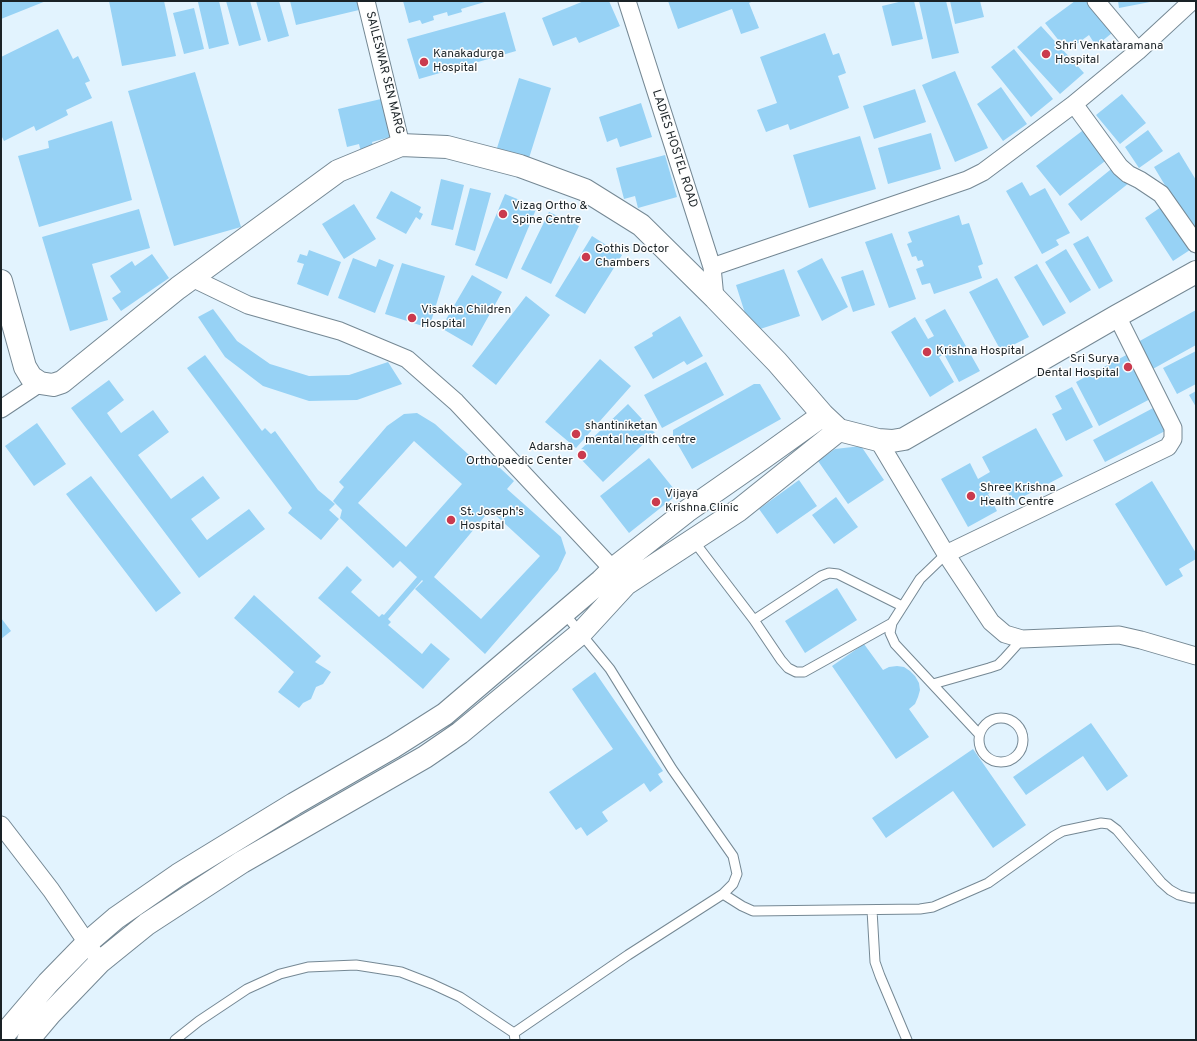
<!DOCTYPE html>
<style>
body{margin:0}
#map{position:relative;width:1197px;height:1041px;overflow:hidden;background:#e2f3fe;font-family:Overpass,sans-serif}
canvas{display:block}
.frame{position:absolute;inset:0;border:2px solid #1a2226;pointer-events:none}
</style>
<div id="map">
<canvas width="1197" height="1041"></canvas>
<div class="frame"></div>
</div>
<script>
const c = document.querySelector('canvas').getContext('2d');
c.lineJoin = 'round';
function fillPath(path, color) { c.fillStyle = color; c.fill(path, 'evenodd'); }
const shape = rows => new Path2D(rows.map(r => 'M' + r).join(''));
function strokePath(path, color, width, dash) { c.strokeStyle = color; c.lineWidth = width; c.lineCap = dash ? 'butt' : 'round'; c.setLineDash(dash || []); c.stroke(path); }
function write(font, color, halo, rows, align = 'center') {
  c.font = font + ' Overpass,sans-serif'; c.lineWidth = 3; c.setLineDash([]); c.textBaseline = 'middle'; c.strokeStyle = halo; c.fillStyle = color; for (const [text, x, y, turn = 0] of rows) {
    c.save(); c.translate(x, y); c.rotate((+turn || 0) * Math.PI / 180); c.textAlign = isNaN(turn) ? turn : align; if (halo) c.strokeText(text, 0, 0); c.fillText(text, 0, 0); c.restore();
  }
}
fillPath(shape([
 [1,1,46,1,1,19],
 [109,1,164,1,176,56,122,66],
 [202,1,219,1,229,44,209,49,198,2],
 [226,1,250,1,261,40,239,46],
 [256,1,279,1,289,36,268,42],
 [290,1,357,1,359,10,296,25],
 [403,1,488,1,461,9,462,12,448,16,447,12,433,16,434,20,422,24,420,20,409,23],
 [584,1,609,1,620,26,579,43,576,37,553,46,542,18],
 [668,1,753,1,749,3,759,28,741,34,732,9,678,29],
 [903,1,914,1,923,39,892,46,882,6],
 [919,1,946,1,959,53,932,59],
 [950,1,980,1,984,17,955,24],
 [1075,1,1088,1,1112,33,1096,46,1089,35,1067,51,1045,23],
 [1118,1,1150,1,1150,2,1119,8],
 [194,8,204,49,184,54,173,13],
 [505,12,516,51,419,79,407,39],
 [1041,26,1084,73,1060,94,1017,47],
 [58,29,73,59,78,56,90,81,85,83,92,98,66,110,68,115,36,131,34,126,4,141,1,135,1,57],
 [825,33,833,55,839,53,846,73,838,76,849,108,790,130,788,124,766,132,757,110,777,103,760,57],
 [1014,49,1053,99,1031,117,991,67],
 [955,71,988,148,955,162,922,85],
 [195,72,241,227,174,246,128,91],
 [519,78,551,88,529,158,497,148],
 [1001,87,1027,124,1003,141,977,104],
 [915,89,926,122,874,139,863,106],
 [1122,94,1146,123,1120,144,1096,115],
 [381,99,390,137,372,142,374,149,361,152,359,144,347,147,338,109],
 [641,103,652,137,620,147,617,138,607,142,599,117],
 [112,121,132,200,39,227,18,156,49,148,48,141],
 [1086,128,1109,158,1060,196,1036,166],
 [1148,130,1163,151,1139,168,1125,147],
 [931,133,941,169,888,184,878,148],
 [860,136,876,189,809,208,793,155],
 [1179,152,1196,180,1196,237,1154,167],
 [665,155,677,197,638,208,635,196,624,199,616,168],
 [1115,166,1129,183,1081,221,1068,204],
 [441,179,464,185,453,230,431,225],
 [1022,182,1030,196,1045,188,1070,233,1056,240,1059,245,1042,254,1006,191],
 [470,188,491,193,475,251,455,245],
 [391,191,421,207,419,212,423,214,420,220,416,217,406,234,376,218],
 [505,194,537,207,507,279,475,265],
 [354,204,376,239,344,259,322,224],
 [1164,205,1193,248,1173,261,1145,218],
 [139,209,150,248,92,264,108,320,70,331,42,237],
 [549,212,579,226,551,284,521,269],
 [959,215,962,225,969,223,983,264,978,266,982,278,934,294,930,283,922,285,916,269,924,266,922,260,918,261,916,256,912,257,907,244,912,242,908,232],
 [892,233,916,299,889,308,865,242],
 [592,236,622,255,585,314,555,296],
 [1088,236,1113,281,1099,289,1073,244],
 [1066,249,1091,290,1070,303,1045,262],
 [309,250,341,262,328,296,297,284,304,264,297,262,300,254,307,256],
 [152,254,169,278,121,311,112,298,121,292,110,276,132,261,135,266],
 [353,258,376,267,379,259,394,265,375,313,338,298],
 [822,258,848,307,822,321,797,271],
 [402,263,445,276,429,328,385,314],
 [1037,264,1066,313,1043,326,1014,277],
 [784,269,800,316,751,332,736,285],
 [863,270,875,305,853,312,841,277],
 [472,275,502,292,472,346,441,328],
 [997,278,1029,337,1001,351,969,292],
 [526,296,550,315,496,385,472,366],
 [213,309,237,341,270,364,309,376,349,375,388,362,402,384,357,400,309,401,263,386,225,357,198,317],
 [945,309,980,371,959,382,944,354,939,357,954,382,930,397,891,332,915,317,928,339,934,336,925,320],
 [1196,310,1196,345,1151,370,1136,343],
 [680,316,703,356,687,365,684,361,653,379,634,347,653,336,652,333],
 [1196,351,1196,384,1177,394,1163,368],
 [1130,353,1154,397,1099,426,1076,382],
 [205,355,262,431,265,428,271,434,275,431,318,490,335,504,329,510,339,519,321,540,288,513,292,508,187,368],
 [600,359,631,386,576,448,545,422],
 [706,362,724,395,662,428,644,395],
 [109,380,124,400,107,413,121,433,153,410,169,432,138,455,171,499,203,476,220,498,191,519,207,540,249,509,265,529,199,578,71,408],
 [754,384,760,384,781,419,692,469,673,436,673,430],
 [1072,387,1093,427,1066,441,1052,414,1062,409,1055,396],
 [1196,391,1196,407,1189,395],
 [628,404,655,433,603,482,576,454],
 [1155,407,1167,430,1105,462,1093,440],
 [417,413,435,424,479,464,487,456,514,481,507,489,561,537,566,553,558,570,485,654,415,589,423,581,422,580,388,619,391,622,388,625,422,654,431,643,450,659,423,689,318,598,347,566,362,580,351,592,379,617,382,614,384,615,417,577,400,561,393,568,340,518,342,510,333,501,344,487,339,482,387,426,404,414],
 [414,441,462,484,406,547,358,503],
 [490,510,540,556,481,619,434,577],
 [37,423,66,464,34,486,5,446],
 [1036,428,1063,476,1013,502,1004,485,988,494,997,511,968,527,941,479,970,463,978,479,990,472,982,457],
 [861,446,884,480,848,504,818,461,835,449],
 [649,458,678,494,629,533,600,496],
 [91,476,181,593,156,612,66,494],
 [799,480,817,506,777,534,759,509],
 [1152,481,1196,553,1196,559,1179,569,1183,576,1166,586,1115,504],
 [836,497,858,527,834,544,812,515],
 [837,588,857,620,805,653,785,621],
 [254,595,321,656,315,662,331,672,323,684,316,687,311,699,303,703,299,708,278,692,294,672,234,618],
 [1,618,11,631,1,639],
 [864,644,883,670,889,667,897,666,904,667,910,671,915,676,919,683,920,690,918,697,915,704,909,709,929,737,896,759,832,666],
 [595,672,663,771,658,774,663,782,650,792,644,783,602,812,608,821,587,836,581,827,576,830,549,792,613,749,572,689],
 [1091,723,1128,776,1107,791,1083,756,1026,795,1013,777],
 [973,749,1026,825,993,848,953,791,886,838,872,818]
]), '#97d2f5');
const service = shape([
 [693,540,754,620,781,660,788,668,796,672,804,672,892,623],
 [946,554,920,579,892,623,890,633,895,644,979,734],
 [754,620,821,576,829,573,838,574,902,606],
 [933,684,989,668,998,665,1004,659,1022,639],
 '979 740a22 22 0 1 1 44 0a22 22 0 1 1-44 0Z',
 [723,894,742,906,753,911,920,909,933,907,988,883,1054,836,1063,831,1101,823,1109,824,1117,830,1161,882,1170,890,1179,895,1191,898,1196,898],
 [872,910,875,962,880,976,907,1040],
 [175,1040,199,1021,247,989,280,974,308,967,356,965,401,972,432,984,460,997,514,1033],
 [515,1040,514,1033,628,955,723,894,733,884,737,874,733,856,672,769,610,669,564,613]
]);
const minor = shape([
 [366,1,401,145],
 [627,1,712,267,715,298],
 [1096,1,1138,51],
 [1074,104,1120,167,1128,174,1140,180,1161,194,1196,244],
 [712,267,967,180,983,172,1074,104,1138,51,1192,1],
 [192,278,248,305,340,331,407,359,456,402,621,578],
 [1,409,40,383],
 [878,440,946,554,991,622,1005,634,1022,639,1119,635,1141,640,1196,656],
 [946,554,1168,447,1173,439,1173,428,1117,316],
 [1,825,51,890,94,953]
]);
const tertiary = shape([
 [1,281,25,367,31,377,40,383,53,385,62,382,178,288,338,171,401,145,447,147,520,166,585,190,641,225,715,298,777,362,823,415,839,430,878,440,892,441,904,439,1117,316,1196,272],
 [1,1038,48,983,88,942,116,918,178,875,294,804,393,747,445,714,601,581,613,569,687,511,763,458,823,415],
 [28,1040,50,1014,100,962,147,924,242,862,425,757,460,733,581,633,626,584,739,510,839,430]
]);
strokePath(service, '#758894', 11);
strokePath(minor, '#758894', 19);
strokePath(tertiary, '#758894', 24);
strokePath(service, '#fff', 9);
strokePath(minor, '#fff', 17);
strokePath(tertiary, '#fff', 22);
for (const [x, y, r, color] of [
 [1046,54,5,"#ca3a4e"],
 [424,62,5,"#ca3a4e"],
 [503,214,5,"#ca3a4e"],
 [586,257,5,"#ca3a4e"],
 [412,318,5,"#ca3a4e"],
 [927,352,5,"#ca3a4e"],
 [1128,367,5,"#ca3a4e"],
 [576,434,5,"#ca3a4e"],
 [582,455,5,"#ca3a4e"],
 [971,496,5,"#ca3a4e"],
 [656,502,5,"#ca3a4e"],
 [451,520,5,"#ca3a4e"]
]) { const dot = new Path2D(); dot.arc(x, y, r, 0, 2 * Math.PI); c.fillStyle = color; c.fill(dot); strokePath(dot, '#fefefe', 1.5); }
write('12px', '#1a2226', '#fefefe', [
 ["Shri Venkataramana",1055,47],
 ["Hospital",1055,61],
 ["Kanakadurga",433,55],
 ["Hospital",433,69],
 ["Vizag Ortho &",512,207],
 ["Spine Centre",512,221],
 ["Gothis Doctor",595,250],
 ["Chambers",595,264],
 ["Visakha Children",421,311],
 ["Hospital",421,325],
 ["Krishna Hospital",936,352],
 ["Sri Surya",1119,360,"right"],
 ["Dental Hospital",1119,374,"right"],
 ["shantiniketan",585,427],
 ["mental health centre",585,441],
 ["Adarsha",573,448,"right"],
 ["Orthopaedic Center",573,462,"right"],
 ["Shree Krishna",980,489],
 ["Health Centre",980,503],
 ["Vijaya",665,495],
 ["Krishna Clinic",665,509],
 ["St. Joseph's",460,513],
 ["Hospital",460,527]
], 'left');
write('12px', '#1a2226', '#fefefe', [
 ["SAILESWAR SEN MARG",384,73,76],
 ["LADIES HOSTEL ROAD",674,149,72]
]);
</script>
